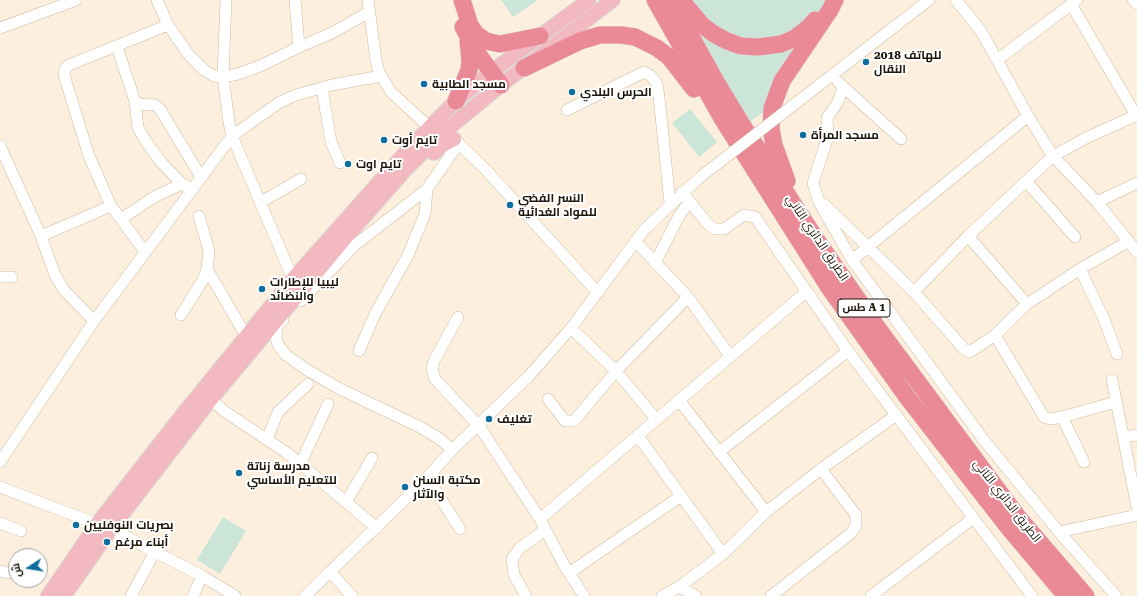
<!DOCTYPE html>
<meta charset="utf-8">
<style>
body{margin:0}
#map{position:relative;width:1137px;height:596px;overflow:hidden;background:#fdefdd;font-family:"Roboto Serif",Cairo,serif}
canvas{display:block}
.north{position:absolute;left:8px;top:548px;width:40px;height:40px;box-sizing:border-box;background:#fff;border:1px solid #a5a29e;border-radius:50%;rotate:258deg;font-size:11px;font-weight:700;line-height:16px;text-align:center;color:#1f170c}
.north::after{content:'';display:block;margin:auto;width:14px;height:18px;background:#0f6e9d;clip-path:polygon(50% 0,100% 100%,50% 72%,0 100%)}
</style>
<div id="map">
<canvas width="1137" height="596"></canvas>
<div class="north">ش</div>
</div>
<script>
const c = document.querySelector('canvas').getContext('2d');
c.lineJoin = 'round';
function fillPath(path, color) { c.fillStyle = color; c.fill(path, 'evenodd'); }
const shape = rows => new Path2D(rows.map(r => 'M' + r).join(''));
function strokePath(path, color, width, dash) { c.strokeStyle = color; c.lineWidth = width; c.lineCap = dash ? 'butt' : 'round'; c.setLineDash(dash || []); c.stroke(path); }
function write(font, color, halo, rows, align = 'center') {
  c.font = font + ' "Roboto Serif",Cairo,serif'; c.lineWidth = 4; c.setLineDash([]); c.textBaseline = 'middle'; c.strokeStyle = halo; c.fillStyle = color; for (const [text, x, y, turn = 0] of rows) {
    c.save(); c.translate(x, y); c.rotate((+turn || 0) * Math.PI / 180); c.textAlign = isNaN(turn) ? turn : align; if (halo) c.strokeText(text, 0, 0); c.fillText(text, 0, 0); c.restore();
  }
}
fillPath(shape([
 [501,0,538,0,513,17],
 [672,0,827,0,772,106,748,123],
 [690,109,717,142,699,157,672,123],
 [223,517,246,531,220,574,197,560]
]), '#cbe6d9');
const minor = shape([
 [157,0,168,25,189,55,204,70,214,76,223,77,238,74,260,66,299,47,295,0],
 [226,0,223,77,229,122,232,136,293,279],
 [368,0,376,61,379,72,391,92,429,127],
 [956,0,981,31,997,60],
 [1077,0,997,60,1028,116,1053,156,1097,202,1137,252],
 [1133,0,1137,4],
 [1071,4,1137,117],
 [0,28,76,0],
 [117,47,135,101,140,104,155,105,160,109,201,177],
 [299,47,332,33,369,12],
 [838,82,901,139],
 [843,87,838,102,827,118,828,136,813,183,819,202,852,260,983,439,1059,532,1116,596],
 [322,88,331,142,340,163],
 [135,101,138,128,147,143,161,162,182,184,192,189],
 [796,103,929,0],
 [567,110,644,72,651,76,657,84,659,97,670,203],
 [453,138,486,170,598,293],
 [0,146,41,236,55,275,64,290,94,321],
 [1026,181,1075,237],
 [682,192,707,223,714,229,724,229,744,215,755,217,848,351,1032,596],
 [261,202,301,179],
 [1097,202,1137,183],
 [824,204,914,292,964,349,970,352,995,335,1027,304,1080,269,1129,241],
 [121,219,154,197,182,184],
 [41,236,111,206],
 [968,236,1027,304],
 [145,252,111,206,89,156,64,75,65,69,69,65,168,25],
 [852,260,1028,116],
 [655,263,679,216,690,201],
 [207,269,246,336],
 [1080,269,1104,319,1117,354],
 [0,277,12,277],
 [914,292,968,236,1053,156,1088,137,1137,115],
 [688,297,730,356],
 [301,301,355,245,427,189,459,143],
 [181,315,203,280,207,269,209,251,199,216],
 [458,317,434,361,432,368,435,379,479,426,540,519,564,565,584,596],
 [283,320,277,326,276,337,278,345,286,355,309,371,340,389,420,427,440,439,452,450],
 [571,328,616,371,656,419],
 [995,335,1044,417,1050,419,1062,417,1116,402],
 [359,351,375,314,408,255,425,214,427,189],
 [1112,380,1137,507],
 [211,399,224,411,287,453,377,528],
 [548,399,565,421,574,421,616,371,688,297,635,241],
 [679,400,766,512],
 [1062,417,1084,462],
 [638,436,723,554],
 [1124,437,1137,435],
 [267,439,278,412,308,384],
 [719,452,848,351],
 [0,462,94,321,232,136,280,102,296,95,332,85,381,76],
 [300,465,328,404],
 [426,479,432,485,460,529],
 [0,487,97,524],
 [346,502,372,458],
 [540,519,806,292],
 [0,523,21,531],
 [111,529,202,576,235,596],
 [1059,532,1137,515],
 [0,571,8,573],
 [330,572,352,596],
 [569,573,681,496],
 [679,587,696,596],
 [131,596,154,553],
 [193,596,202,576],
 [305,596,426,479,452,450,529,376,571,328,644,230,699,178],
 [526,596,514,575,512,559,520,548,545,530],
 [662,596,679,587,723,554,766,512,821,469,895,416],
 [771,596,850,534,856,526,856,515,821,469],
 [871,596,972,519]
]);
const major = shape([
 [434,153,441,146,454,139],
 [48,596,97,524,183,414,293,279,413,144,456,101,491,72,589,0],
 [64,596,111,529,211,399,347,236,406,169,444,132,501,85,613,0]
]);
const highway = shape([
 [462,0,470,25,476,34,486,41,500,44,540,36],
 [655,0,723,120,828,286,907,397,1008,527,1066,596],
 [671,0,718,85,741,123,816,239,877,327,1018,517,1086,596],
 [681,0,702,25,714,34,727,41,741,46,758,47,781,44,795,38,809,27,815,20],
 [463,27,478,54,501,85],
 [524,68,580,41,600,35,621,35,635,37,657,48,669,57,694,89],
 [456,101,469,70,470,62,468,40],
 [787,181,774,145,771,129,772,108,782,81,830,10,835,0]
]);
strokePath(minor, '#d1ba9d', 12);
strokePath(major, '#dbdad8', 16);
strokePath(highway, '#dbdad8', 18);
strokePath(minor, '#fff', 11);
strokePath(major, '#f2b9c1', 14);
strokePath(highway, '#ea8a97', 17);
const minorBridge = shape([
 [699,178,796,103]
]);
strokePath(minorBridge, '#d1ba9d', 12, []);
strokePath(minorBridge, '#fff', 11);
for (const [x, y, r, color] of [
 [866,62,4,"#0f6e9d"],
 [424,84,4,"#0f6e9d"],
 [572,92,4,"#0f6e9d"],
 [803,135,4,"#0f6e9d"],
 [384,140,4,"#0f6e9d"],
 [348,164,4,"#0f6e9d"],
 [510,205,4,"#0f6e9d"],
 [262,289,4,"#0f6e9d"],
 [489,419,4,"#0f6e9d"],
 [239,473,4,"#0f6e9d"],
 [405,487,4,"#0f6e9d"],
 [76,525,4,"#0f6e9d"],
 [107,542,4,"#0f6e9d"]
]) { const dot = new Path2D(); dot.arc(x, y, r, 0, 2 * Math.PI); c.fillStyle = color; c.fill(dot); strokePath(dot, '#fff', 1.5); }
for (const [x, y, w] of [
 [864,308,52]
]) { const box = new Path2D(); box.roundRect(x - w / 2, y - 9, w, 18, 3); c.fillStyle = '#fff'; c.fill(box); strokePath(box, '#1f170c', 1); }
write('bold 11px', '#1f170c', null, [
 ["طس A 1",864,308]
]);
write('bold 12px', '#1f170c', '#fff', [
 ["2018 للهاتف",874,55],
 ["النقال",874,69],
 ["مسجد الطابية",432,84],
 ["الحرس البلدي",580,92],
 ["مسجد المرأة",811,135],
 ["تايم أوت",392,140],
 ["تايم اوت",356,164],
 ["النسر الفضي",518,198],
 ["للمواد الغدائية",518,212],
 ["ليبيا للإطارات",270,282],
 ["والنضائد",270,296],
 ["تغليف",497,419],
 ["مدرسة زناتة",247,466],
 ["للتعليم الأساسي",247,480],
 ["مكتبة السنن",413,480],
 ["والآثار",413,494],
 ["بصريات النوفليين",84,525],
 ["أبناء مرغم",115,542]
], 'left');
write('12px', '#1f170c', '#fff', [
 ["الطريق الدائري الثاني",817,238,56],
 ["الطريق الدائري الثاني",1007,501,52]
]);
</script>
